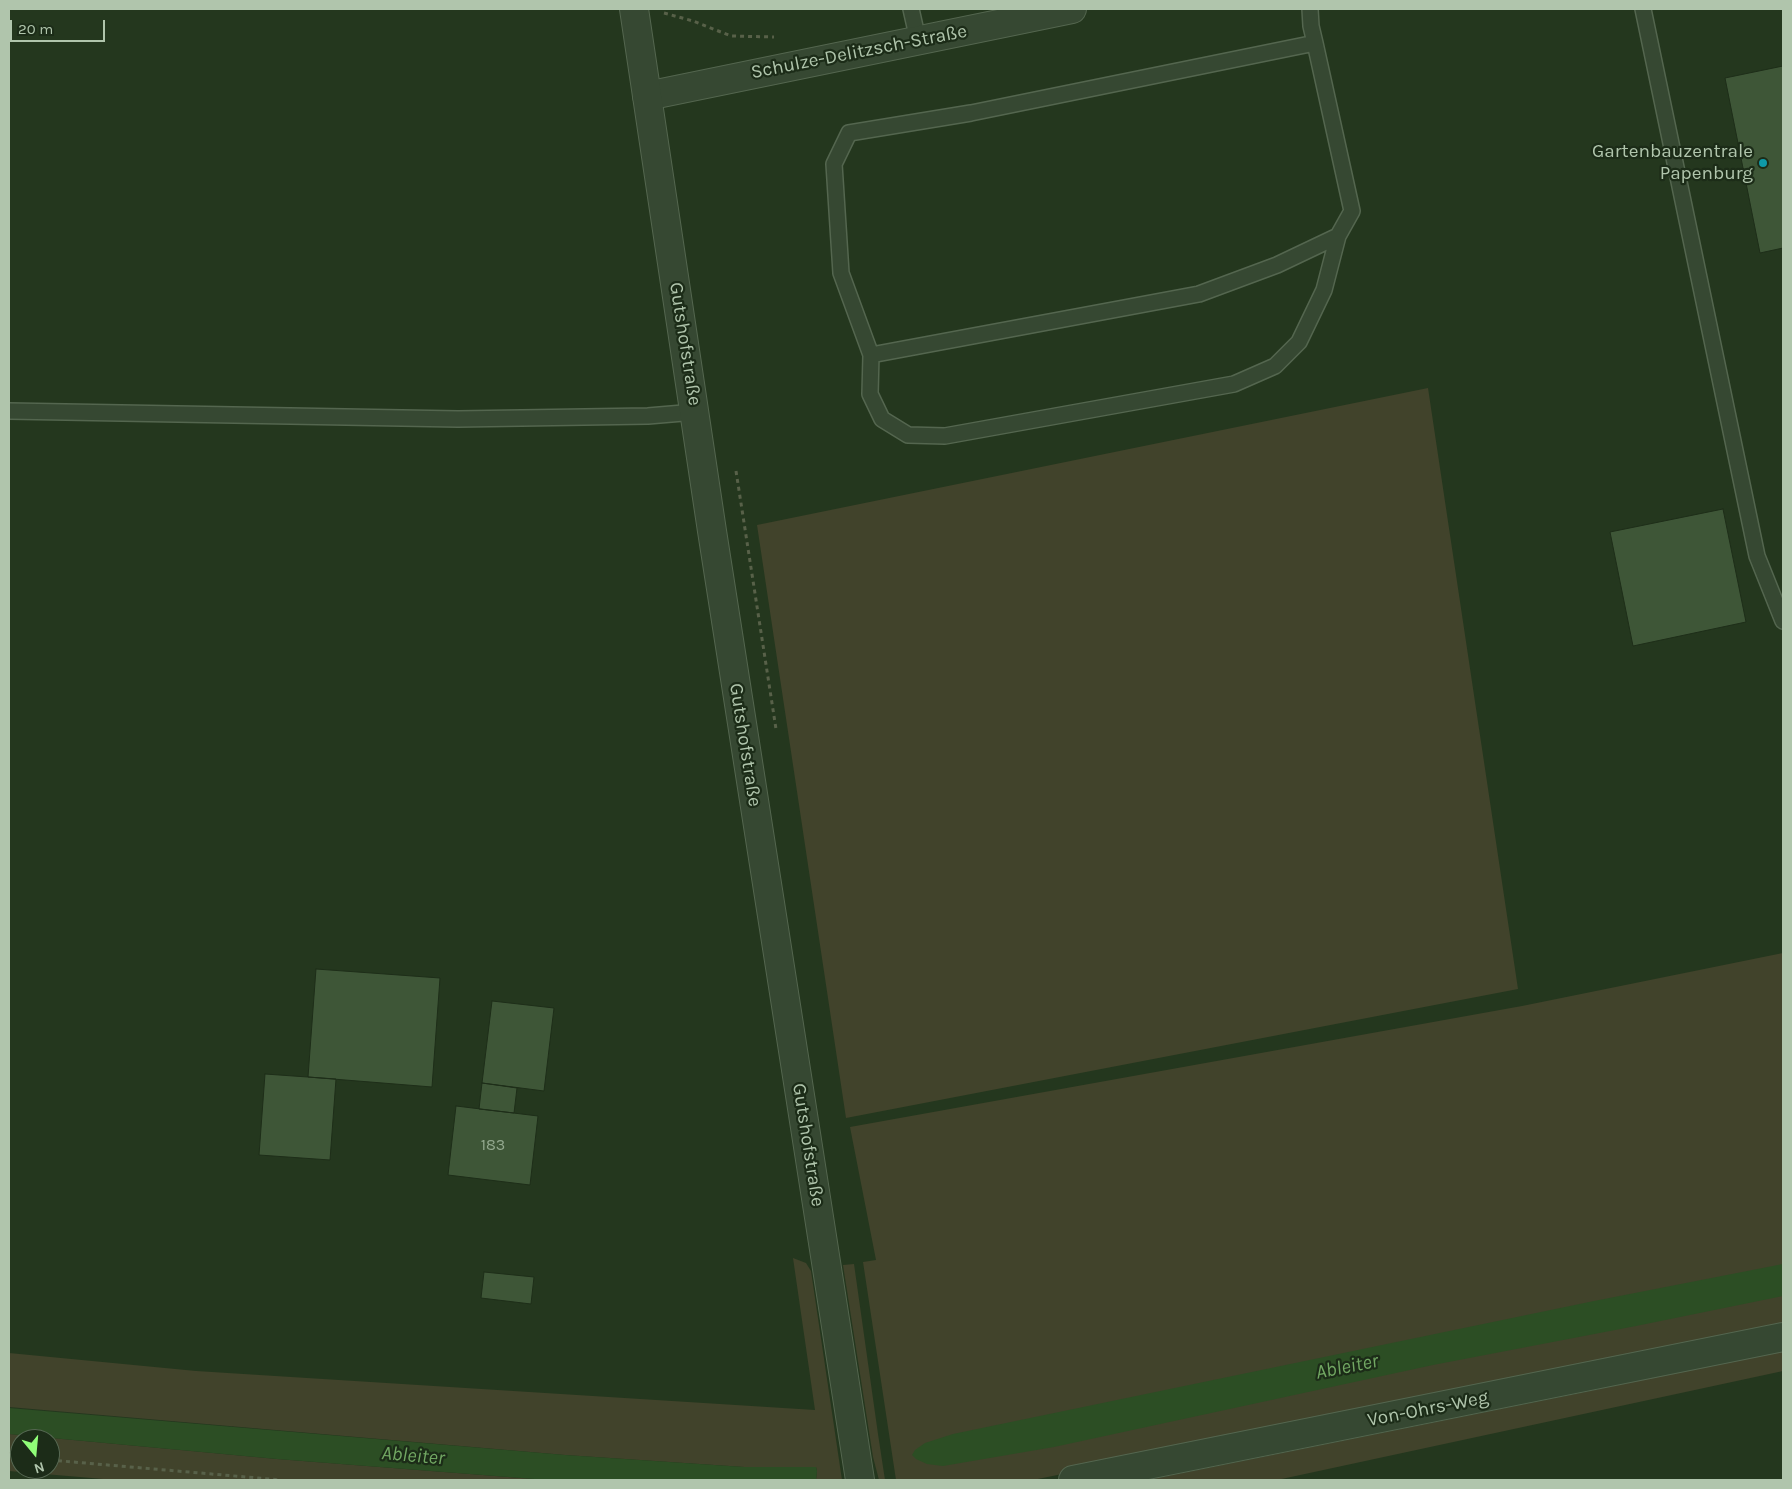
<!DOCTYPE html>
<meta charset="utf-8">
<style>
body{margin:0}
#map{position:relative;width:1792px;height:1489px;overflow:hidden;background:#24371e;font-family:Karla,sans-serif}
canvas{display:block}
.frame{position:absolute;inset:0;border:10px solid #b0c5ac;pointer-events:none}
.north{position:absolute;left:10px;top:1429px;width:50px;height:50px;box-sizing:border-box;background:#1c2c18;border:1px solid #576953;border-radius:50%;rotate:163deg;font-size:14px;font-weight:700;line-height:20px;text-align:center;color:#b0c5ac}
.north::after{content:'';display:block;margin:auto;width:18px;height:22px;background:#90fe78;clip-path:polygon(50% 0,100% 100%,50% 72%,0 100%)}
.scale{position:absolute;left:10px;top:20px;width:95px;height:22px;box-sizing:border-box;border:2px solid #b0c5ac;border-top:0;padding-left:6px;font-size:15px;line-height:18px;white-space:nowrap;color:#b0c5ac;-webkit-text-stroke:4px #1c2c18;paint-order:stroke}
</style>
<div id="map">
<canvas width="1792" height="1489"></canvas>
<div class="frame"></div>
<div class="north">N</div>
<div class="scale">20 m</div>
</div>
<script>
const c = document.querySelector('canvas').getContext('2d');
c.lineJoin = 'round';
function fillPath(path, color) { c.fillStyle = color; c.fill(path, 'evenodd'); }
const shape = rows => new Path2D(rows.map(r => 'M' + r).join(''));
function strokePath(path, color, width, dash) { c.strokeStyle = color; c.lineWidth = width; c.lineCap = dash ? 'butt' : 'round'; c.setLineDash(dash || []); c.stroke(path); }
function write(font, color, halo, rows, align = 'center') {
  c.font = font + ' Karla,sans-serif'; c.lineWidth = 4.5; c.setLineDash([]); c.textBaseline = 'middle'; c.strokeStyle = halo; c.fillStyle = color; for (const [text, x, y, turn = 0] of rows) {
    c.save(); c.translate(x, y); c.rotate((+turn || 0) * Math.PI / 180); c.textAlign = isNaN(turn) ? turn : align; if (halo) c.strokeText(text, 0, 0); c.fillText(text, 0, 0); c.restore();
  }
}
fillPath(shape([
 [1428,388,1518,989,846,1118,757,525],
 [1783,953,1783,1326,1033,1480,896,1480,863,1262,876,1260,850,1127,1522,1006],
 [793,1258,806,1263,811,1271,842,1480,816,1480,817,1471,816,1467,744,1467,565,1455,9,1407,9,1353,196,1371,815,1410],
 [854,1264,878,1434,885,1480,879,1480,873,1457,843,1265],
 [1783,1350,1783,1371,1277,1480,1148,1480,1585,1392],
 [9,1434,277,1459,547,1480,115,1480,9,1471],
 [20,1439,50,1439,50,1469,20,1469]
]), '#41432b');
fillPath(shape([
 [1783,1264,1783,1296,1636,1326,1433,1365,1054,1447,943,1466,927,1464,916,1459,912,1455,915,1450,925,1443,953,1434,1594,1301],
 [9,1408,565,1455,744,1467,816,1467,817,1471,816,1480,547,1480,277,1459,9,1434]
]), '#2c4e24');
const building = shape([
 [1783,66,1783,248,1760,253,1725,78,1783,66],
 [1723,509,1746,622,1633,646,1610,532,1723,509],
 [316,969,440,978,432,1087,308,1077,316,969],
 [492,1001,554,1008,544,1091,482,1083,492,1001],
 [265,1074,336,1079,330,1160,259,1155,265,1074],
 [482,1083,517,1088,514,1113,479,1109,482,1083],
 [456,1106,538,1116,530,1185,448,1175,456,1106],
 [484,1272,534,1277,531,1304,481,1298,484,1272]
]);
fillPath(building, '#3e5637');
strokePath(building, '#1e2e19', 1);
const service = shape([
 [911,9,918,40],
 [1310,9,1311,26,1315,43,1352,211,1338,236,1277,265,1199,294,871,355,841,273,834,164,849,133,971,113,1315,43],
 [1643,9,1757,556,1783,621],
 [871,355,870,394,882,419,908,435,945,436,1234,384,1275,366,1299,342,1324,290,1338,236],
 [9,411,458,419,648,416,695,412]
]);
const minor = shape([
 [647,96,1072,9],
 [1073,1480,1783,1337]
]);
const tertiary = shape([
 [634,9,712,531,860,1480]
]);
strokePath(service, '#54664f', 18);
strokePath(minor, '#54664f', 30);
strokePath(tertiary, '#54664f', 30);
strokePath(shape([
 [664,13,693,21,731,36,774,37],
 [736,471,776,729],
 [9,1456,20,1457],
 [50,1460,281,1480]
]), '#586149', 3, [4, 4]);
strokePath(service, '#364832', 15);
strokePath(minor, '#364832', 28);
strokePath(tertiary, '#364832', 28);
for (const [x, y, r, color] of [
 [1763,163,5,"#0f9aa8"]
]) { const dot = new Path2D(); dot.arc(x, y, r, 0, 2 * Math.PI); c.fillStyle = color; c.fill(dot); strokePath(dot, '#1c2c18', 2); }
write('16px', '#94a98f', null, [
 ["183",493,1145]
]);
write('19px', '#b0c5ac', '#1c2c18', [
 ["Schulze-Delitzsch-Straße",859,52,-11],
 ["Gutshofstraße",685,344,81],
 ["Gutshofstraße",745,745,81],
 ["Gutshofstraße",808,1145,81],
 ["Von-Ohrs-Weg",1428,1409,-11]
]);
write('19px', '#b0c5ac', '#1c2c18', [
 ["Gartenbauzentrale",1753,152],
 ["Papenburg",1753,174]
], 'right');
write('italic 20px', '#71a762', '#1c2c18', [
 ["Ableiter",1347,1367,-11],
 ["Ableiter",413,1456,5]
]);
</script>
